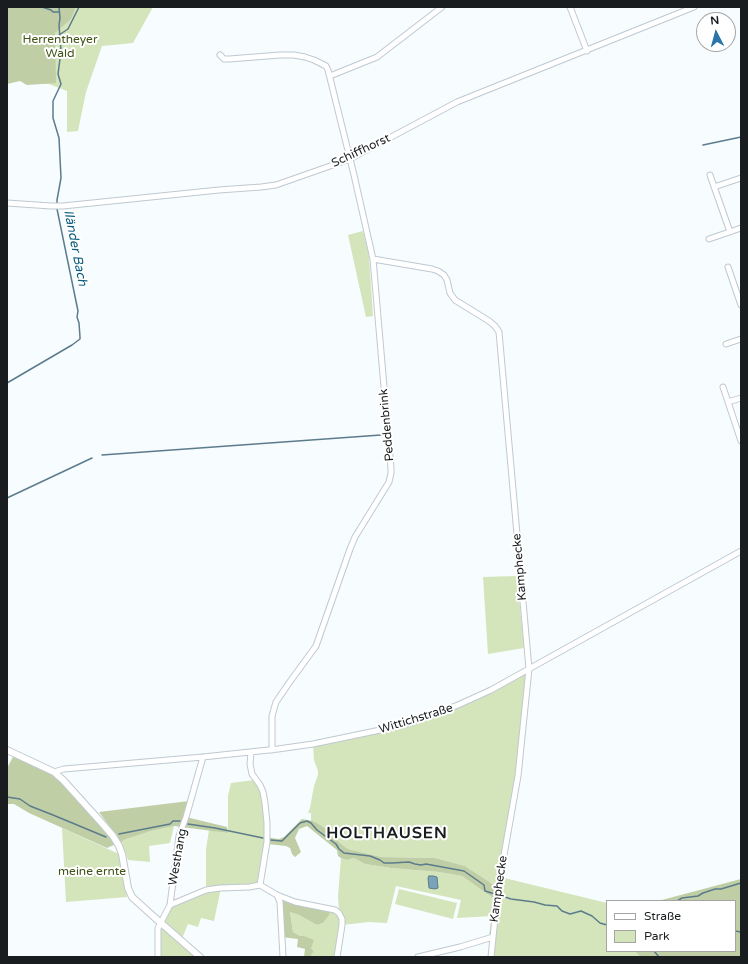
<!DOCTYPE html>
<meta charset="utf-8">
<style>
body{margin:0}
#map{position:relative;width:748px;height:964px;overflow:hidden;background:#f7fcff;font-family:"Varela Round",sans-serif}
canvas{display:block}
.frame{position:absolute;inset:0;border:8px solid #191d1f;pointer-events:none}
.legend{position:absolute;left:606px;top:900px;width:130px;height:52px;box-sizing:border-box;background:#fff;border:1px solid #a3a5a5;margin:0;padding:5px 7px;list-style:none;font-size:12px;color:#191d1f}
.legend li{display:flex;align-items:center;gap:8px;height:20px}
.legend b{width:20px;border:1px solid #a3a5a5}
.north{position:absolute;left:696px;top:12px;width:40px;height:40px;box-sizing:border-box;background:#fff;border:1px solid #a3a5a5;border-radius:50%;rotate:354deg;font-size:11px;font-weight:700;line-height:16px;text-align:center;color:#191d1f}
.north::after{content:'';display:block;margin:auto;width:14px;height:18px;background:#2b75a9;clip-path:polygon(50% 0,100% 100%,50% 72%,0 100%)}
</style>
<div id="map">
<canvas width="748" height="964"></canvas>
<div class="frame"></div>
<ul class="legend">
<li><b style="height:5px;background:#fff"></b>Straße</li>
<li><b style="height:11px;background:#d4e4bb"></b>Park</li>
</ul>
<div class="north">N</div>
</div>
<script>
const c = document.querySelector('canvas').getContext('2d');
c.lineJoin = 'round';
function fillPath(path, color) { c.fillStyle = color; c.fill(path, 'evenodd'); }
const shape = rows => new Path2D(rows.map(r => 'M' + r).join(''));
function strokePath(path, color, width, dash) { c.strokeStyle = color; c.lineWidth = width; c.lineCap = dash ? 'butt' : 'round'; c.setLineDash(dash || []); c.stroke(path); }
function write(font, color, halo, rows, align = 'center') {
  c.font = font + ' "Varela Round",sans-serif'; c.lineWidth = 4; c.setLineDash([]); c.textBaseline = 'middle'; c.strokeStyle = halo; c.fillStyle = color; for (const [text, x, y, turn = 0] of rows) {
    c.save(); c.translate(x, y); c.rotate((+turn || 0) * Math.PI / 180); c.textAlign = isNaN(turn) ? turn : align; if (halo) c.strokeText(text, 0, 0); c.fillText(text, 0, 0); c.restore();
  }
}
fillPath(shape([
 [7,7,153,7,133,43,102,46,86,92,78,131,67,132,67,91,49,84,24,84],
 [363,231,369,256,373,316,366,317,348,235],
 [517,576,524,648,488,654,483,577],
 [529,669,518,776,500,877,607,903,607,951,735,951,735,901,741,881,741,957,491,957,493,937,489,934,492,916,457,918,461,900,396,886,387,923,369,922,342,925,337,957,310,957,314,951,300,936,293,932,290,912,299,915,317,925,323,923,328,915,330,909,339,913,338,896,341,858,347,860,354,858,365,864,391,868,439,872,462,876,496,900,497,889,491,883,465,866,435,858,381,857,348,849,332,837,325,828,311,821,311,813,308,813,310,808,314,786,318,775,318,771,314,760,313,744,385,729,436,714],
 [255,780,260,785,267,830,260,885,221,888,214,921,201,918,198,927,188,924,181,941,200,957,158,957,160,923,170,905,206,890,206,849,209,830,228,833,228,796,231,783],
 [174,826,170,843,149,846,150,862,128,860,123,845,121,842,126,839,151,831],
 [62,828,119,854,127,897,66,902],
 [399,889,457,903,453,919,395,904]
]), '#d4e4bb');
fillPath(shape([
 [7,7,76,7,71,19,55,33,56,83,27,85,20,81,7,84],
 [14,755,53,774,78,799,116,844,107,848,29,813,14,804,7,804,7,768],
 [189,801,186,817,227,827,228,833,174,826,151,831,126,839,121,842,99,812],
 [302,819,313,821,325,828,332,837,348,849,381,857,435,858,465,866,491,883,498,889,496,900,462,876,439,872,391,868,365,864,354,858,347,860,341,858,338,856,337,850,307,826,299,829,295,838,301,852,295,857,292,854,290,848,286,846,267,844,267,836,271,838,279,839,284,837],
 [741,879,741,957,641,957,635,951,735,951,735,901,658,901],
 [279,898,330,909,329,915,323,923,317,925,299,915,290,912,293,932,300,936,304,936,314,940,311,948,314,951,310,957,304,957,305,949,297,947,298,939,281,937]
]), '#bfcea5');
const water = shape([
 [429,876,433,876,437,877,438,888,435,889,429,888,428,878,429,876]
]);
fillPath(water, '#79a4ba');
strokePath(water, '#5c7c8c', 1);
strokePath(shape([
 [42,7,51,10,53,12,59,12],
 [59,35,68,29,79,7],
 [703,145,741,137],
 [7,383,72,345,80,339,80,337,79,323,77,317,78,311,57,209,57,200,61,178,59,138,53,118,53,101,61,84,58,74,61,51,59,25,60,18,59,7],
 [102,455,381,435],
 [7,498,92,458],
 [7,797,20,799,30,806,53,815,106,837],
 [188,824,215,828,263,838],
 [119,834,170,824,173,821,180,821],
 [270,840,282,841,300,823,307,821,311,823,317,830,336,844,339,849,344,853,370,856,380,860,384,863,392,863,409,862,415,864,421,865,426,864,464,871,484,885,485,891,495,894],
 [499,895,511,899,534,902,545,905,557,906,562,911,570,914,581,911,592,916,600,923,607,925],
 [677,901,682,898,698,896,703,893,715,889,721,889,741,883],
 [735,931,741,932],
 [654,951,659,957]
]), '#5c7c8c', 1.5);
const minor = shape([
 [570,7,587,51],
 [220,55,224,59,229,59,280,55,294,55,305,57,314,60,326,66,328,70,354,175,373,259,391,468,391,473,389,482,355,537,350,549,316,646,289,683,276,702,272,716,272,750],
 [330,76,377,57,442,7],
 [710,175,730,232],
 [714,187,741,178],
 [7,203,51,206,63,206,219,190,261,187,276,185,350,159,457,102,694,7],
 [709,239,741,228],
 [373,259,432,269,438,271,444,275,447,280,450,293,455,300,489,321,495,326,499,332,529,669,518,776,498,889,491,957],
 [728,267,741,305],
 [726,344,741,339],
 [723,387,741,441],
 [728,402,741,398],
 [251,752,250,764,252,774,260,785,263,792,265,803,267,823,267,842,260,885],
 [54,772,64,769,203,757,278,749,313,744,385,729,410,723,458,705,491,690,741,551],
 [277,895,280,902,283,957],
 [170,905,206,890,220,888,249,887,260,885,277,895,295,902,335,910,339,913,342,919,342,925,337,957],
 [158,957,158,928,170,905,179,836,186,817,203,757],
 [418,957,460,947,493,937]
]);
const tertiary = shape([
 [7,750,54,772,63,780,100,821,113,836,119,846,122,854,128,888,132,897,153,916,200,957]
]);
strokePath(minor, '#bfc9d1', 7);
strokePath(tertiary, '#bfc9d1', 8);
strokePath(minor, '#fff', 5);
strokePath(tertiary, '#fff', 6);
write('12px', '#405215', '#fff', [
 ["Herrentheyer",60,40],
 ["Wald",60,54],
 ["meine ernte",92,872]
]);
write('12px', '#191d1f', '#fff', [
 ["Schiffhorst",361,151,-25],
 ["Peddenbrink",387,425,-95],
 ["Kamphecke",520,567,-95],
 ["Wittichstraße",416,719,-17],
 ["Westhang",178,857,-80],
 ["Kamphecke",499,889,-82]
]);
write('italic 13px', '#0c5e7e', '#fff', [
 ["Iländer Bach",75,248,79]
]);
c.letterSpacing = '1px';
write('bold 16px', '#191d1f', '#fff', [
 ["HOLTHAUSEN",387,834]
]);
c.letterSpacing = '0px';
</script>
